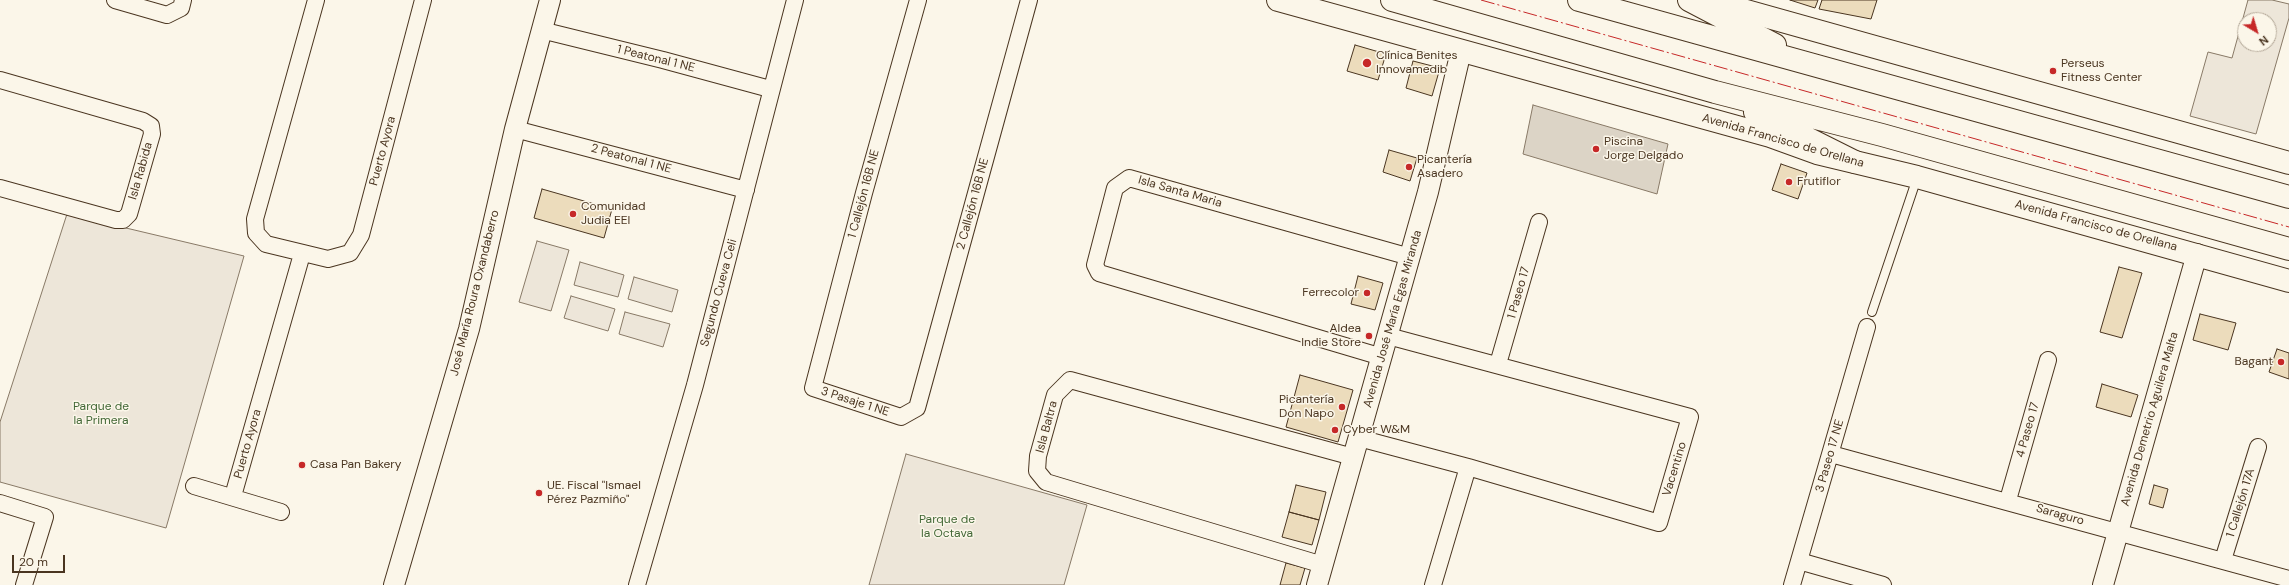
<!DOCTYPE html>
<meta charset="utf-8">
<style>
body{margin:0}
#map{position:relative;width:2289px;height:585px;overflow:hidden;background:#fbf6e9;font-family:"DM Sans",sans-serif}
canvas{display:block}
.north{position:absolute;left:2237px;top:12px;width:40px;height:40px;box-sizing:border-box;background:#fbf6e9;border:1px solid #b4a999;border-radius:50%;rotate:142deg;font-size:11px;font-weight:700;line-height:16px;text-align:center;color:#4a3520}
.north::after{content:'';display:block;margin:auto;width:14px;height:18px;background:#c62828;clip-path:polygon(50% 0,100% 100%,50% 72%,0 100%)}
.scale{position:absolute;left:12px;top:555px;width:53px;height:18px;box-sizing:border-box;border:2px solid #4a3520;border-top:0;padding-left:5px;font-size:12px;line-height:14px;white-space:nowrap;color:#4a3520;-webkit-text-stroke:3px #fbf6e9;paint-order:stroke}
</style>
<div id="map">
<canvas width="2289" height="585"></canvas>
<div class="north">N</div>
<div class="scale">20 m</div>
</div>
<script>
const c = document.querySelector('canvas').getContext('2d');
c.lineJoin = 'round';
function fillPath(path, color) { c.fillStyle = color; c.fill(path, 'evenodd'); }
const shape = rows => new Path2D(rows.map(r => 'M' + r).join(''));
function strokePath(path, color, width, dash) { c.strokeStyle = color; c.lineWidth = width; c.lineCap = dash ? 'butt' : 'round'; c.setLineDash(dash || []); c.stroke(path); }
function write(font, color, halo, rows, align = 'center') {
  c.font = font + ' "DM Sans",sans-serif'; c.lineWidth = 3; c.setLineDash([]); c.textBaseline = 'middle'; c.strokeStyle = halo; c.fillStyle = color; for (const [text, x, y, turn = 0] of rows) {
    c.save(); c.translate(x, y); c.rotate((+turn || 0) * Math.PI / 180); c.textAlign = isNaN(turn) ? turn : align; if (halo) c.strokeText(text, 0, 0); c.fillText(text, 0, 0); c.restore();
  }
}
const green = shape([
 [2248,0,2272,0,2289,4,2289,18,2256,134,2190,116,2208,52,2232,58,2248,0],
 [2245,20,2269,20,2269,44,2245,44,2245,20],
 [67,214,244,256,166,528,0,482,0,422,67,214],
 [537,241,569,250,551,311,519,302,537,241],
 [580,262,624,275,618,297,574,285,580,262],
 [634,277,678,290,672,312,628,299,634,277],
 [571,296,615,309,608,331,564,318,571,296],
 [625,312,670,324,663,347,619,334,625,312],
 [906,454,1087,505,1064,585,869,585,906,454]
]);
fillPath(green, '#ede6d9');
strokePath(green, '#887966', 1);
const water = shape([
 [1533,105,1668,144,1657,194,1523,154,1533,105]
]);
fillPath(water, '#dcd4c6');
strokePath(water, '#887966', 1);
const building = shape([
 [1790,0,1818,0,1815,8,1790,0],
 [1822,0,1877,0,1871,19,1819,9,1822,0],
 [1355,45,1386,54,1378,80,1347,71,1355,45],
 [1413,61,1440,68,1432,96,1406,88,1413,61],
 [1389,150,1417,158,1410,181,1383,172,1389,150],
 [1781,164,1807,173,1798,199,1772,190,1781,164],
 [542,189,612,209,604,238,534,218,542,189],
 [2119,267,2142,273,2122,338,2100,332,2119,267],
 [1358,276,1383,283,1375,310,1351,304,1358,276],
 [2200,314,2236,323,2228,350,2193,340,2200,314],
 [2277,349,2289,353,2289,379,2269,372,2277,349],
 [1300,375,1353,390,1338,442,1286,427,1300,375],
 [2102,384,2138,395,2131,417,2096,407,2102,384],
 [1296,485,1326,492,1319,520,1289,512,1296,485],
 [2154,485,2168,489,2163,508,2149,504,2154,485],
 [1289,512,1319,520,1312,545,1282,537,1289,512],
 [1286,563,1305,568,1300,585,1280,585,1286,563]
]);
fillPath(building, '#ecdcbc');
strokePath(building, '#4a3520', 1);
const service = shape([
 [1872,312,1917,178]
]);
const minor = shape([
 [115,0,167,15,181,8,183,0],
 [316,0,255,219,256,233,266,244,328,259,350,253,361,235,423,0],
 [918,0,864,193,813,388,901,417,917,408,1029,0],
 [541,30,663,60,770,89],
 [0,80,143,121,151,126,152,134,129,214,123,220,116,220,0,188],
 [515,129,746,190],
 [1382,357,1099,273,1095,265,1115,188,1129,178,1410,257],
 [1498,364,1539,222],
 [1359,438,1468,467,1659,523,1690,417,1388,336],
 [1831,454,2289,579],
 [194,486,281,512],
 [233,496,302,254],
 [2008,500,2048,360],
 [0,503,45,517,24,585],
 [2223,560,2258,447],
 [1799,561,1883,585],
 [1323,565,1046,482,1037,471,1038,456,1055,395,1070,380,1353,457],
 [637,585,695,385,795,0],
 [1433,585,1468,467],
 [1792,585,1867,327]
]);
const tertiary = shape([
 [394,585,469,329,515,129,550,0],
 [1317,585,1428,192,1461,51],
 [2103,585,2197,254]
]);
const primary = shape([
 [1278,0,1770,136,1817,153,1917,177,2289,281],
 [1707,0,2289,163]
]);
const trunk = shape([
 [1392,0,1715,92,1882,135,2289,249],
 [1579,0,2289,197],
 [1689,0,1775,45],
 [1755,112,1855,162]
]);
strokePath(service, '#4a3520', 10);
strokePath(minor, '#4a3520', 18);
strokePath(tertiary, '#4a3520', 22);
strokePath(primary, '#4a3520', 24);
strokePath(trunk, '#4a3520', 24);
strokePath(service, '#fbf6e9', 8);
strokePath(minor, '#fbf6e9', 16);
strokePath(tertiary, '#fbf6e9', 20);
strokePath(primary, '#fbf6e9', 22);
strokePath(trunk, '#fbf6e9', 22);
strokePath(shape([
 [1481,0,2289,227]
]), '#c62828', 1, [14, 3, 2, 3]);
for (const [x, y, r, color] of [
 [1367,63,5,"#c62828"],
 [2053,71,4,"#c62828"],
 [1596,149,4,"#c62828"],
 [1409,167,4,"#c62828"],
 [1789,182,4,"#c62828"],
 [573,214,4,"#c62828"],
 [1367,293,4,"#c62828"],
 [1369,336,4,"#c62828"],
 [2281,362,4,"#c62828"],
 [1342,407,4,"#c62828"],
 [1335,430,4,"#c62828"],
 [302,465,4,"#c62828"],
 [539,493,4,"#c62828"]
]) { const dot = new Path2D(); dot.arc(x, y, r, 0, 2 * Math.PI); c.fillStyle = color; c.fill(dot); strokePath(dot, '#fbf6e9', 1.5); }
write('12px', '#4a3520', '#fbf6e9', [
 ["Clínica Benites",1376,56],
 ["Innovamedib",1376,70],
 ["Perseus",2061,64],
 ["Fitness Center",2061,78],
 ["Piscina",1604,142],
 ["Jorge Delgado",1604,156],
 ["Picantería",1417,160],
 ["Asadero",1417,174],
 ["Frutiflor",1797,182],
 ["Comunidad",581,207],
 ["Judia EEI",581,221],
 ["Ferrecolor",1359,293,"right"],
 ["Aldea",1361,329,"right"],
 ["Indie Store",1361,343,"right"],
 ["Bagant",2273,362,"right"],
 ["Picantería",1334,400,"right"],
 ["Don Napo",1334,414,"right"],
 ["Cyber W&M",1343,430],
 ["Casa Pan Bakery",310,465],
 ["UE. Fiscal \"Ismael",547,486],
 ["Pérez Pazmiño\"",547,500]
], 'left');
write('12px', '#4a3520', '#fbf6e9', [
 ["1 Peatonal 1 NE",656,59,14],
 ["Avenida Francisco de Orellana",1783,141,16],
 ["Puerto Ayora",383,151,-75],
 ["2 Peatonal 1 NE",631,159,15],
 ["Isla Rabida",141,171,-74],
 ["Isla Santa Maria",1180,192,16],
 ["1 Callejón 16B NE",864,194,-75],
 ["2 Callejón 16B NE",973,204,-75],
 ["Avenida Francisco de Orellana",2096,226,15],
 ["José María Roura Oxandaberro",475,293,-76],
 ["Segundo Cueva Celi",719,293,-75],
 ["1 Paseo 17",1519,293,-74],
 ["Avenida José María Egas Miranda",1393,319,-74],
 ["3 Pasaje 1 NE",855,402,18],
 ["Avenida Demetrio Aguilera Malta",2150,419,-74],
 ["Isla Baltra",1047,427,-75],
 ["4 Paseo 17",2028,430,-74],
 ["Puerto Ayora",248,444,-74],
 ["3 Paseo 17 NE",1830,456,-74],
 ["Vacentino",1675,469,-73],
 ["1 Callejón 17A",2241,503,-73],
 ["Saraguro",2060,515,16]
]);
write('12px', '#436837', '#fbf6e9', [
 ["Parque de",101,407],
 ["la Primera",101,421],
 ["Parque de",947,520],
 ["la Octava",947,534]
]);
</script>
